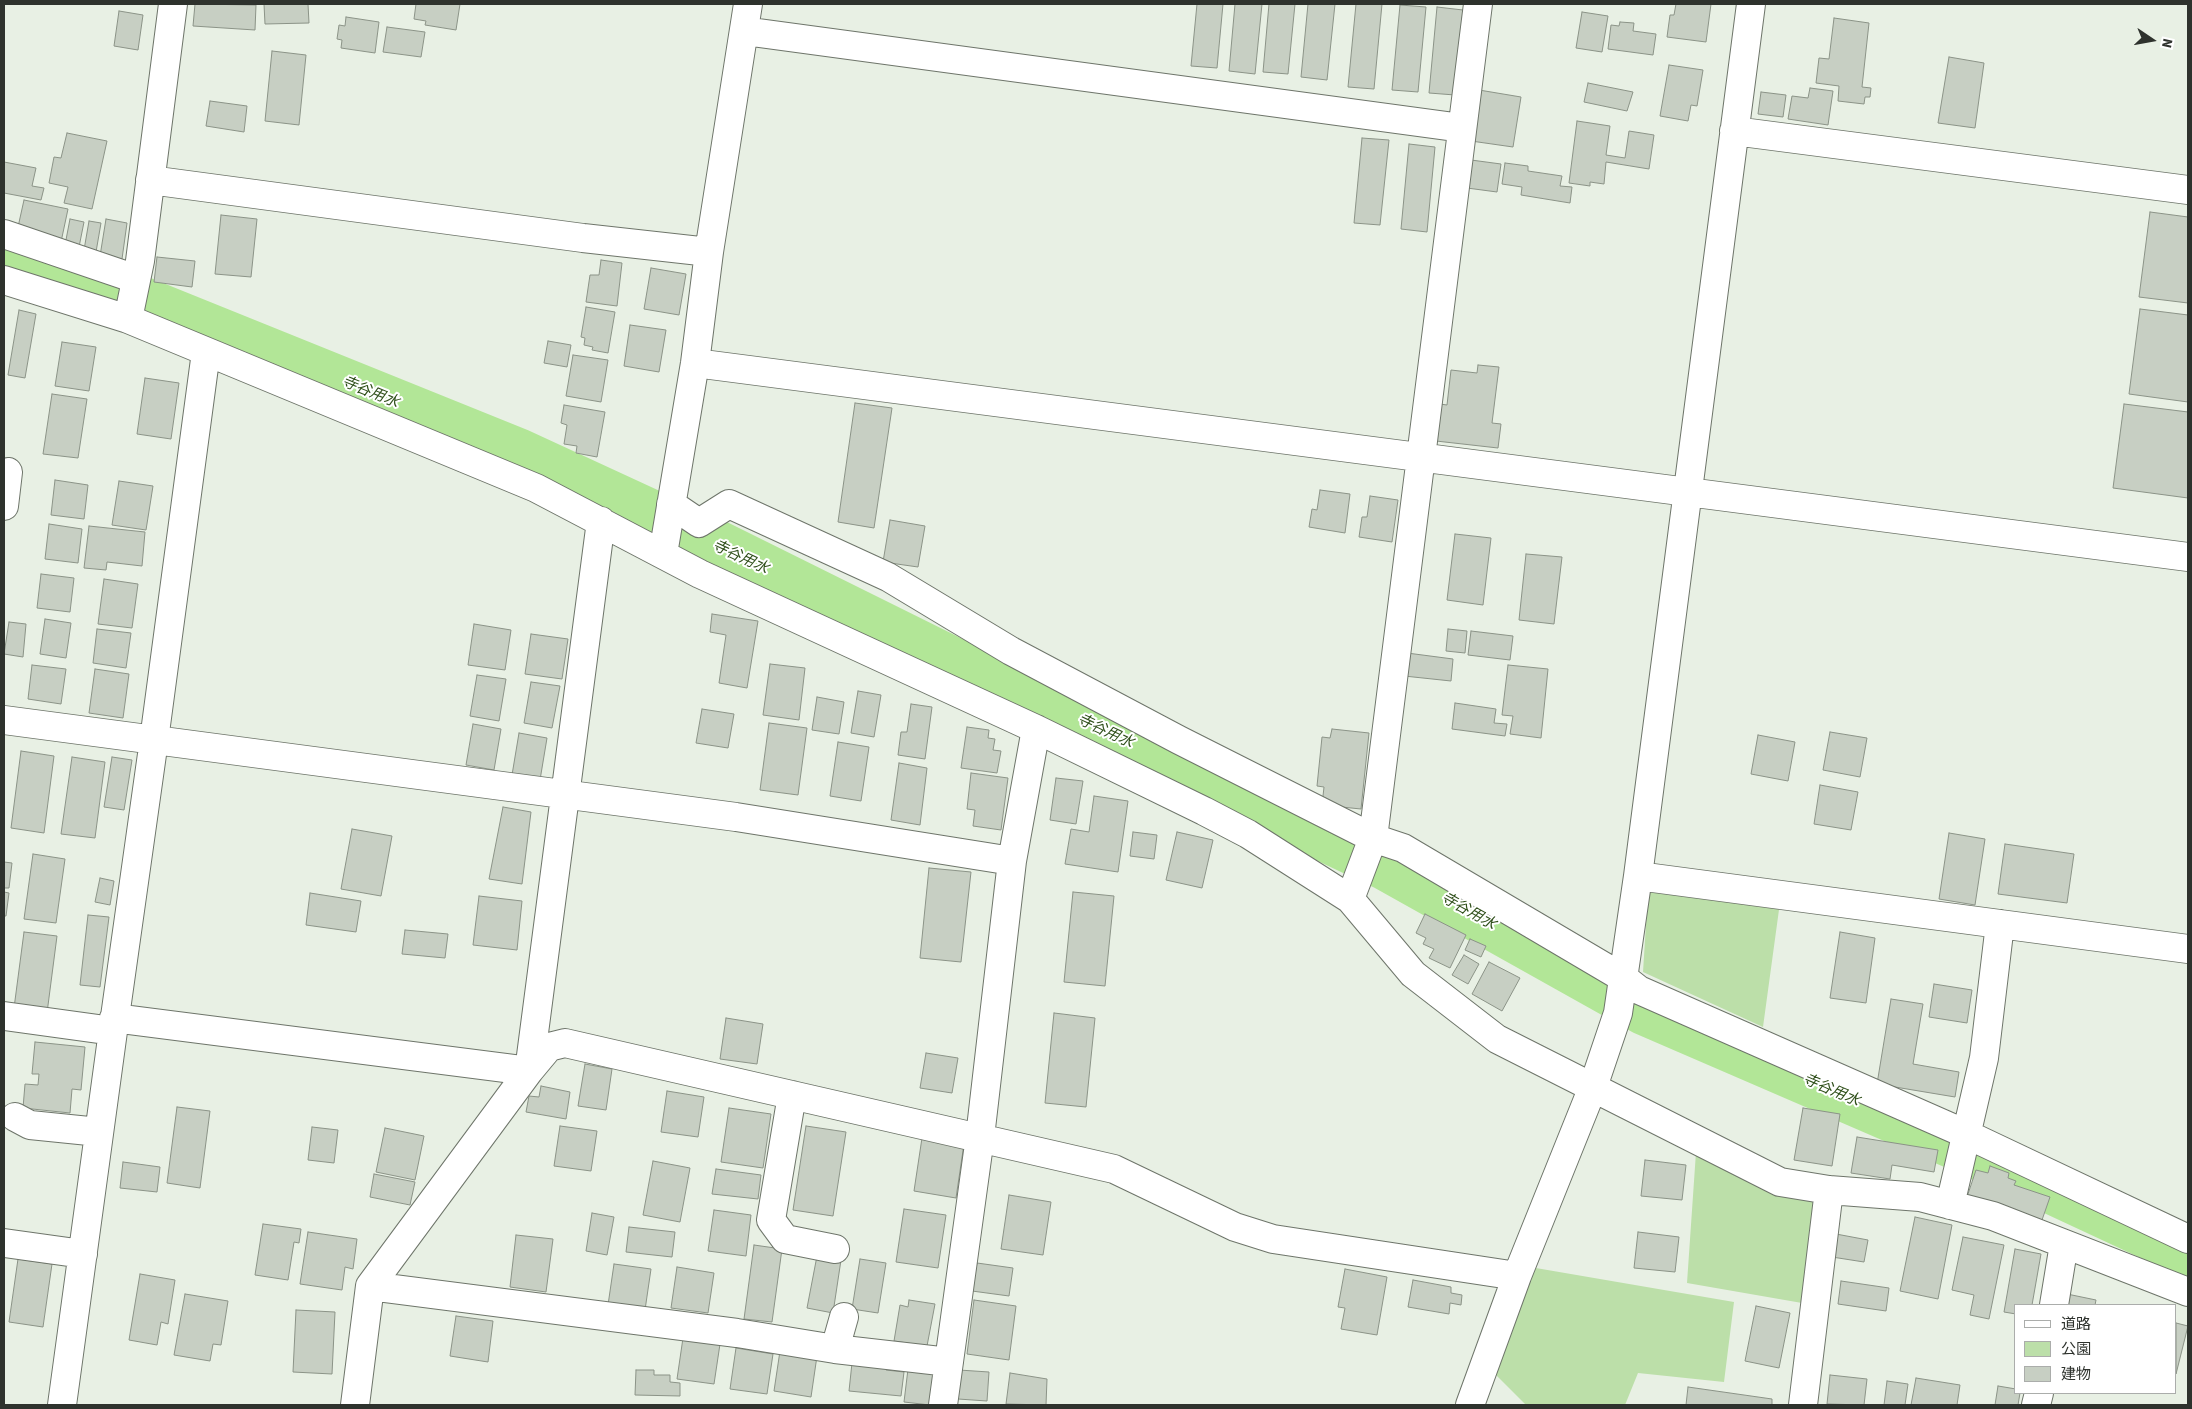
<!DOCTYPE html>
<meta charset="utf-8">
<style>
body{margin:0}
#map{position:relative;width:2192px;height:1409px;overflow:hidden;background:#e8f0e4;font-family:"Source Sans 3","Noto Sans JP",sans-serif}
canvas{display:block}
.frame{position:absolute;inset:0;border:5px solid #2e322d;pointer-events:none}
.legend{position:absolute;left:2014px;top:1304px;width:162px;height:90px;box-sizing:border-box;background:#fff;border:1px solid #abadab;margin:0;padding:6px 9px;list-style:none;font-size:15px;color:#2e322d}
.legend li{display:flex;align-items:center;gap:10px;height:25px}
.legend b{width:25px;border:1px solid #abadab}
.north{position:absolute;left:2127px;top:15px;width:50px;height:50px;-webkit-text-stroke:4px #fff;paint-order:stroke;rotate:102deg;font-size:14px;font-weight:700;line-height:20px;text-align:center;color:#2e322d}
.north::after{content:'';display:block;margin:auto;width:18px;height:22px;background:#2e322d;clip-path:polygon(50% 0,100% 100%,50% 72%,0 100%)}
</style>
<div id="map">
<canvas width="2192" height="1409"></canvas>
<div class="frame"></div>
<ul class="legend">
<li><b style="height:6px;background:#fff"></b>道路</li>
<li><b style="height:14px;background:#bcdfa9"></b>公園</li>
<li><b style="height:14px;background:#c7cfc3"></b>建物</li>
</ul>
<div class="north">N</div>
</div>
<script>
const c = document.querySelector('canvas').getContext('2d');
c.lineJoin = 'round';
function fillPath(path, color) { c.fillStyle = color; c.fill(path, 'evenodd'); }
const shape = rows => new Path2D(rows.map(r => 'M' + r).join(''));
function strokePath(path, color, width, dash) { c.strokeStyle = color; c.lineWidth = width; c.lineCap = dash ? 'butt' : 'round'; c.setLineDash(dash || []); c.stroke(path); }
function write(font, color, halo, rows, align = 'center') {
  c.font = font + ' "Source Sans 3","Noto Sans JP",sans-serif'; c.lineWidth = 4; c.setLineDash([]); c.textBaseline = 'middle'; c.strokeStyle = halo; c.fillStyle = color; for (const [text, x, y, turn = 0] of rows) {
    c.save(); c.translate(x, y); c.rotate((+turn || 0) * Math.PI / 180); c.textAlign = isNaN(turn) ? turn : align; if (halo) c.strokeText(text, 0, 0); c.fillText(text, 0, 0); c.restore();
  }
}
fillPath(shape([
 [1649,877,1781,895,1763,1027,1643,972],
 [1696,1152,1819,1205,1802,1303,1687,1283],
 [1530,1267,1734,1302,1724,1382,1638,1373,1625,1405,1526,1405,1491,1370]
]), '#bcdfa9');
strokePath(shape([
 [4,253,105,286,519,453,714,543,974,672,1386,866,1645,1011,1969,1151,2188,1253]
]), '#b2e697', 49);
const building = shape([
 [195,4,256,5,255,30,193,26,195,4],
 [264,4,308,4,309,23,265,24,264,4],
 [416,4,460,4,456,30,425,25,426,21,414,19,416,4],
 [1197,4,1223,4,1217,68,1191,66,1197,4],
 [1235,4,1262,4,1255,74,1229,71,1235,4],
 [1269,4,1295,4,1288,74,1263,72,1269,4],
 [1308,4,1335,4,1327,80,1301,77,1308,4],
 [1356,4,1382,4,1374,89,1348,87,1356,4],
 [1676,4,1711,4,1706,42,1667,37,1670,15,1674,15,1676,4],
 [1400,5,1426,7,1418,92,1392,90,1400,5],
 [1437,7,1463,10,1455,95,1429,93,1437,7],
 [119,11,143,15,138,50,114,46,119,11],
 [1582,12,1608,16,1602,52,1576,48,1582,12],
 [346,17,379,22,375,53,341,48,342,40,337,39,339,25,345,26,346,17],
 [1834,18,1869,23,1862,87,1871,88,1870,97,1865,97,1864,104,1838,101,1839,86,1816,83,1819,58,1829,59,1834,18],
 [1620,22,1634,23,1633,31,1656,34,1653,55,1608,49,1611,25,1619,26,1620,22],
 [387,27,425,32,421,57,383,52,387,27],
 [272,51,306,55,299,125,265,121,272,51],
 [1949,57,1984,63,1975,128,1938,123,1949,57],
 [1669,65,1703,70,1697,106,1691,105,1688,121,1660,116,1669,65],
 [1588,83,1633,92,1627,111,1584,102,1588,83],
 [1810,88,1833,91,1828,125,1788,119,1792,96,1808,98,1810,88],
 [1479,90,1521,97,1513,147,1471,141,1479,90],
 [1761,92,1786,95,1783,117,1758,114,1761,92],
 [210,101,247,106,244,132,206,126,210,101],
 [1577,121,1610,126,1606,155,1625,158,1629,131,1654,135,1649,169,1606,162,1604,184,1590,182,1590,186,1569,183,1577,121],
 [67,133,107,141,92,209,64,203,68,187,49,183,54,157,61,158,67,133],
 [1362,138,1389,140,1380,225,1354,223,1362,138],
 [1409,144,1435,147,1427,232,1401,229,1409,144],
 [1471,160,1501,164,1497,192,1467,188,1471,160],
 [4,162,36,168,32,186,44,188,41,200,4,193,4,162],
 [1505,163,1528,166,1528,171,1562,176,1560,186,1572,187,1570,203,1521,195,1522,187,1502,184,1505,163],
 [24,200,68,209,61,242,38,237,39,231,18,227,24,200],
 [2150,212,2188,217,2188,303,2139,297,2150,212],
 [221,215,257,219,251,277,215,274,221,215],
 [70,219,84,222,79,247,65,245,70,219],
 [106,219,127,223,122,259,100,256,106,219],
 [89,221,101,223,96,252,84,250,89,221],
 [157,257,195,261,192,287,154,282,157,257],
 [601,260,622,263,617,306,586,302,590,275,599,275,601,260],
 [651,268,686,274,679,315,644,309,651,268],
 [586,307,615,312,608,353,592,350,593,347,584,345,585,338,581,337,586,307],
 [2140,309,2188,315,2188,402,2129,394,2140,309],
 [19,310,36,314,25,378,8,375,19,310],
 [630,325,666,330,659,372,624,366,630,325],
 [548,341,571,345,567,367,544,363,548,341],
 [62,342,96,347,89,391,55,386,62,342],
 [573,355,608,360,601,402,566,396,573,355],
 [1478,365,1499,367,1492,423,1501,424,1498,448,1436,441,1440,404,1447,405,1451,370,1477,373,1478,365],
 [145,378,179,383,171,439,137,434,145,378],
 [52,394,87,399,78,458,43,454,52,394],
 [855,403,892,408,874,528,838,522,855,403],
 [2124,404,2188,412,2188,498,2113,488,2124,404],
 [564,405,605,412,597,457,576,453,577,446,564,444,567,425,561,423,564,405],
 [55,480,88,485,84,519,51,515,55,480],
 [119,481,153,486,146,530,112,525,119,481],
 [1320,490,1350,494,1345,533,1309,527,1312,509,1317,510,1320,490],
 [1370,496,1398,500,1392,542,1359,537,1362,517,1367,517,1370,496],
 [890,520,925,526,918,567,883,562,890,520],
 [49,524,82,529,78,563,45,559,49,524],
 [89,526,145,532,142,566,107,562,106,570,84,568,89,526],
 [1455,534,1491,538,1483,605,1447,600,1455,534],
 [1526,554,1562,557,1554,624,1519,620,1526,554],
 [41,574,74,578,70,612,37,608,41,574],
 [104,579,138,584,132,628,98,624,104,579],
 [712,614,758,621,747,688,719,683,726,635,710,632,712,614],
 [45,619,71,623,66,658,40,654,45,619],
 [9,622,26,624,23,657,4,654,9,622],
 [474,624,511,630,505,670,468,665,474,624],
 [97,629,131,633,126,668,93,663,97,629],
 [1448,629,1467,631,1465,653,1446,651,1448,629],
 [1471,631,1513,636,1510,660,1468,655,1471,631],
 [531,634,568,639,562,679,525,674,531,634],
 [1407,653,1453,659,1451,681,1404,676,1407,653],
 [770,664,805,668,799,720,763,715,770,664],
 [32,665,66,669,61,704,28,699,32,665],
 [1508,665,1548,669,1541,738,1510,734,1513,716,1502,715,1508,665],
 [95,669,129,674,123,718,89,713,95,669],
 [477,675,506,679,499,721,470,716,477,675],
 [531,682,560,686,552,728,524,723,531,682],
 [858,691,881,695,874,737,851,733,858,691],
 [817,697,844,702,839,734,812,730,817,697],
 [1455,703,1496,709,1494,723,1507,724,1505,736,1452,729,1455,703],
 [911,704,932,707,925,759,898,755,901,732,907,732,911,704],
 [702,709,734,714,728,748,696,743,702,709],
 [769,723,807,728,798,795,760,790,769,723],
 [473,724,501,729,494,770,466,765,473,724],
 [967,727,989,730,988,738,995,739,993,750,1001,751,997,773,961,768,967,727],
 [1332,729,1369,733,1361,809,1322,805,1324,787,1317,786,1322,737,1330,738,1332,729],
 [1830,732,1867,738,1860,777,1823,770,1830,732],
 [519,733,547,738,540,780,512,775,519,733],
 [1758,735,1795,742,1788,781,1751,774,1758,735],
 [838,742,869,747,861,801,830,796,838,742],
 [21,751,54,756,44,833,11,828,21,751],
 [72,757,105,762,95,838,61,834,72,757],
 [112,757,132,760,124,810,104,807,112,757],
 [899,763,927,768,920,825,891,820,899,763],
 [971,773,1008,778,1001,830,973,826,975,810,967,809,971,773],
 [1056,778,1083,781,1076,824,1050,820,1056,778],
 [1820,785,1858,792,1851,830,1814,824,1820,785],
 [1094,796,1128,801,1118,872,1065,864,1071,829,1089,832,1094,796],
 [503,807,531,812,522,884,489,879,503,807],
 [352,829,392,836,381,896,341,889,352,829],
 [1133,832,1157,835,1154,859,1130,856,1133,832],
 [1177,832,1213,840,1202,888,1166,880,1177,832],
 [1949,833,1985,839,1975,905,1939,899,1949,833],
 [2005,844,2074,854,2067,903,1998,894,2005,844],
 [33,854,65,859,56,923,24,919,33,854],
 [4,862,12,863,9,888,4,888,4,862],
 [929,868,971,872,961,962,920,958,929,868],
 [100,878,114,881,110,905,95,902,100,878],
 [4,892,9,893,6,916,4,916,4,892],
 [1073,892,1114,896,1105,986,1064,982,1073,892],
 [310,893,361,901,356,932,306,925,310,893],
 [479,896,522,901,517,950,473,945,479,896],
 [1425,914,1466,935,1450,968,1429,958,1434,949,1423,944,1426,938,1416,933,1425,914],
 [88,915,109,917,100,987,80,985,88,915],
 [405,930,448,934,445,958,402,954,405,930],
 [24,932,57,936,47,1013,14,1008,24,932],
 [1840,932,1875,938,1866,1003,1830,998,1840,932],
 [1470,939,1486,946,1481,957,1465,950,1470,939],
 [1464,955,1479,964,1468,984,1452,975,1464,955],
 [1489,962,1520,978,1502,1011,1472,994,1489,962],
 [1934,984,1972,990,1967,1023,1929,1017,1934,984],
 [1891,999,1923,1004,1913,1064,1959,1072,1955,1097,1877,1084,1891,999],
 [1054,1013,1095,1018,1086,1107,1045,1103,1054,1013],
 [726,1018,763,1024,757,1064,720,1059,726,1018],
 [35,1042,85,1047,81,1090,72,1089,70,1113,23,1108,25,1084,38,1085,39,1074,32,1074,35,1042],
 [926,1053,958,1058,952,1093,920,1088,926,1053],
 [585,1064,612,1069,606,1110,578,1106,585,1064],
 [541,1086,570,1092,566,1119,526,1112,529,1096,539,1097,541,1086],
 [667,1091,704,1097,698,1137,661,1132,667,1091],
 [177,1107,210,1111,200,1188,167,1183,177,1107],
 [729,1108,771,1114,763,1168,721,1162,729,1108],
 [1803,1108,1840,1114,1832,1166,1794,1160,1803,1108],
 [560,1126,597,1131,591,1171,554,1166,560,1126],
 [806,1126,846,1132,833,1216,793,1210,806,1126],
 [312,1127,338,1130,334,1163,308,1160,312,1127],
 [385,1128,424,1136,415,1180,376,1172,385,1128],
 [1857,1137,1938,1150,1934,1172,1892,1165,1890,1179,1851,1173,1857,1137],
 [922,1138,964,1144,956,1198,914,1191,922,1138],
 [1645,1160,1686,1165,1682,1200,1641,1196,1645,1160],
 [653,1161,690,1168,680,1222,643,1215,653,1161],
 [123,1162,160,1167,157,1192,120,1188,123,1162],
 [1990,1166,2009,1173,2008,1178,2016,1181,2014,1185,2050,1197,2042,1220,1967,1197,1976,1170,1988,1173,1990,1166],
 [716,1169,761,1175,758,1199,712,1194,716,1169],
 [374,1174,415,1182,410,1205,370,1197,374,1174],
 [1009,1195,1051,1202,1043,1255,1001,1249,1009,1195],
 [904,1209,946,1215,938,1268,896,1262,904,1209],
 [714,1210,751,1215,746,1256,708,1251,714,1210],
 [592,1213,614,1217,607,1255,586,1251,592,1213],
 [1915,1217,1952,1225,1938,1299,1900,1291,1915,1217],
 [263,1224,301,1229,299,1243,294,1242,288,1280,255,1275,263,1224],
 [629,1227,675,1232,672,1257,626,1252,629,1227],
 [308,1232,357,1239,353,1269,345,1267,342,1290,300,1284,308,1232],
 [1638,1232,1679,1237,1675,1272,1634,1268,1638,1232],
 [1836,1234,1868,1240,1864,1262,1832,1257,1836,1234],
 [516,1235,553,1239,546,1292,510,1287,516,1235],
 [1963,1237,2004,1245,1989,1319,1970,1315,1974,1295,1952,1290,1963,1237],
 [754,1245,782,1249,772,1322,744,1319,754,1245],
 [2015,1249,2041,1254,2032,1305,2016,1305,2016,1314,2004,1312,2015,1249],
 [817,1256,841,1260,833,1313,807,1308,817,1256],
 [18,1259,52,1264,43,1327,9,1322,18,1259],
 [860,1259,886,1263,878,1313,852,1309,860,1259],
 [977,1263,1013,1268,1009,1296,972,1291,977,1263],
 [614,1264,651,1269,645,1310,608,1305,614,1264],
 [677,1267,714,1273,708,1313,671,1308,677,1267],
 [1345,1269,1387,1277,1377,1335,1341,1329,1345,1308,1338,1307,1345,1269],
 [140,1274,175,1280,168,1324,161,1322,157,1345,129,1340,140,1274],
 [1413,1280,1451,1287,1451,1293,1462,1295,1461,1305,1450,1303,1449,1314,1408,1307,1413,1280],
 [1841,1281,1889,1288,1886,1311,1838,1304,1841,1281],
 [185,1294,228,1301,221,1345,213,1344,210,1361,174,1355,185,1294],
 [2067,1294,2096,1300,2095,1305,2065,1305,2067,1294],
 [909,1300,935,1304,927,1346,894,1341,900,1305,908,1307,909,1300],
 [974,1300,1016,1306,1009,1360,967,1354,974,1300],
 [1756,1306,1790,1313,1779,1368,1745,1361,1756,1306],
 [296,1310,335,1312,332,1374,293,1372,296,1310],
 [456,1316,493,1321,488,1362,450,1356,456,1316],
 [2176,1323,2188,1326,2176,1374,2176,1323],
 [683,1338,720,1344,714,1384,677,1379,683,1338],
 [736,1348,773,1354,767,1394,730,1389,736,1348],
 [780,1351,817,1356,811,1397,774,1391,780,1351],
 [852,1363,887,1367,886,1370,904,1372,901,1396,849,1391,852,1363],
 [908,1369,934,1373,930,1405,904,1402,908,1369],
 [636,1370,654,1370,654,1375,670,1375,670,1382,680,1383,680,1396,635,1395,636,1370],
 [959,1370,989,1372,987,1401,958,1399,959,1370],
 [1010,1373,1047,1379,1046,1405,1006,1404,1010,1373],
 [1830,1375,1867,1379,1864,1405,1827,1404,1830,1375],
 [1916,1378,1960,1385,1957,1405,1911,1405,1916,1378],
 [1887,1381,1908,1384,1905,1405,1884,1405,1887,1381],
 [1998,1386,2016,1389,2016,1393,2020,1393,2018,1405,1995,1405,1998,1386],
 [1688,1387,1772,1399,1772,1405,1686,1405,1688,1387]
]);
fillPath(building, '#c7cfc3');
strokePath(building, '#8b9387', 1);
const minor = shape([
 [744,31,1462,128],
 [1734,131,2188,190],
 [150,180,583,238,709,252],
 [4,234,136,279],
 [4,280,128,319,536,488,700,574,1036,729,1204,811,1248,834,1350,899,1413,974,1497,1039,1780,1182,1829,1190,1920,1197,1993,1216,2188,1292],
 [128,319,140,261,173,4],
 [695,363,2188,557],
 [671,504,699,523,729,504,888,577,1011,651,1179,740,1373,838,1403,848,1625,979,1639,990,1966,1134,2188,1239],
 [4,506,8,472],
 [663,554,695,363,709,252,748,4],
 [4,720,736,817,1012,861],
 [1638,876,2188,949],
 [1350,899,1373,838,1478,4],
 [4,1016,113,1031],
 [114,1018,529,1071,601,521],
 [792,1095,771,1220,785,1239,835,1249],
 [15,1117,30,1125,99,1132],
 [1950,1205,1984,1058,2000,924],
 [4,1243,83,1254],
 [370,1286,737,1333,835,1349,844,1317],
 [2054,1305,2064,1244],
 [835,1349,949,1362],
 [62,1405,113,1031,154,740,206,352],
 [355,1405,370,1286,529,1071,549,1047,565,1043,1114,1169,1235,1227,1273,1239,1517,1276],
 [943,1405,980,1137,1012,861,1036,729],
 [1470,1405,1517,1276,1593,1087,1618,1013,1638,876,1751,4],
 [1803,1405,1829,1190],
 [2036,1405,2039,1393]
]);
strokePath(minor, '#6e756a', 30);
strokePath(minor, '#fff', 28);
write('italic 15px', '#30501b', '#fff', [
 ["寺谷用水",370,393,22],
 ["寺谷用水",740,558,25],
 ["寺谷用水",1105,732,25],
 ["寺谷用水",1468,912,29],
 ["寺谷用水",1831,1091,23]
]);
</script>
